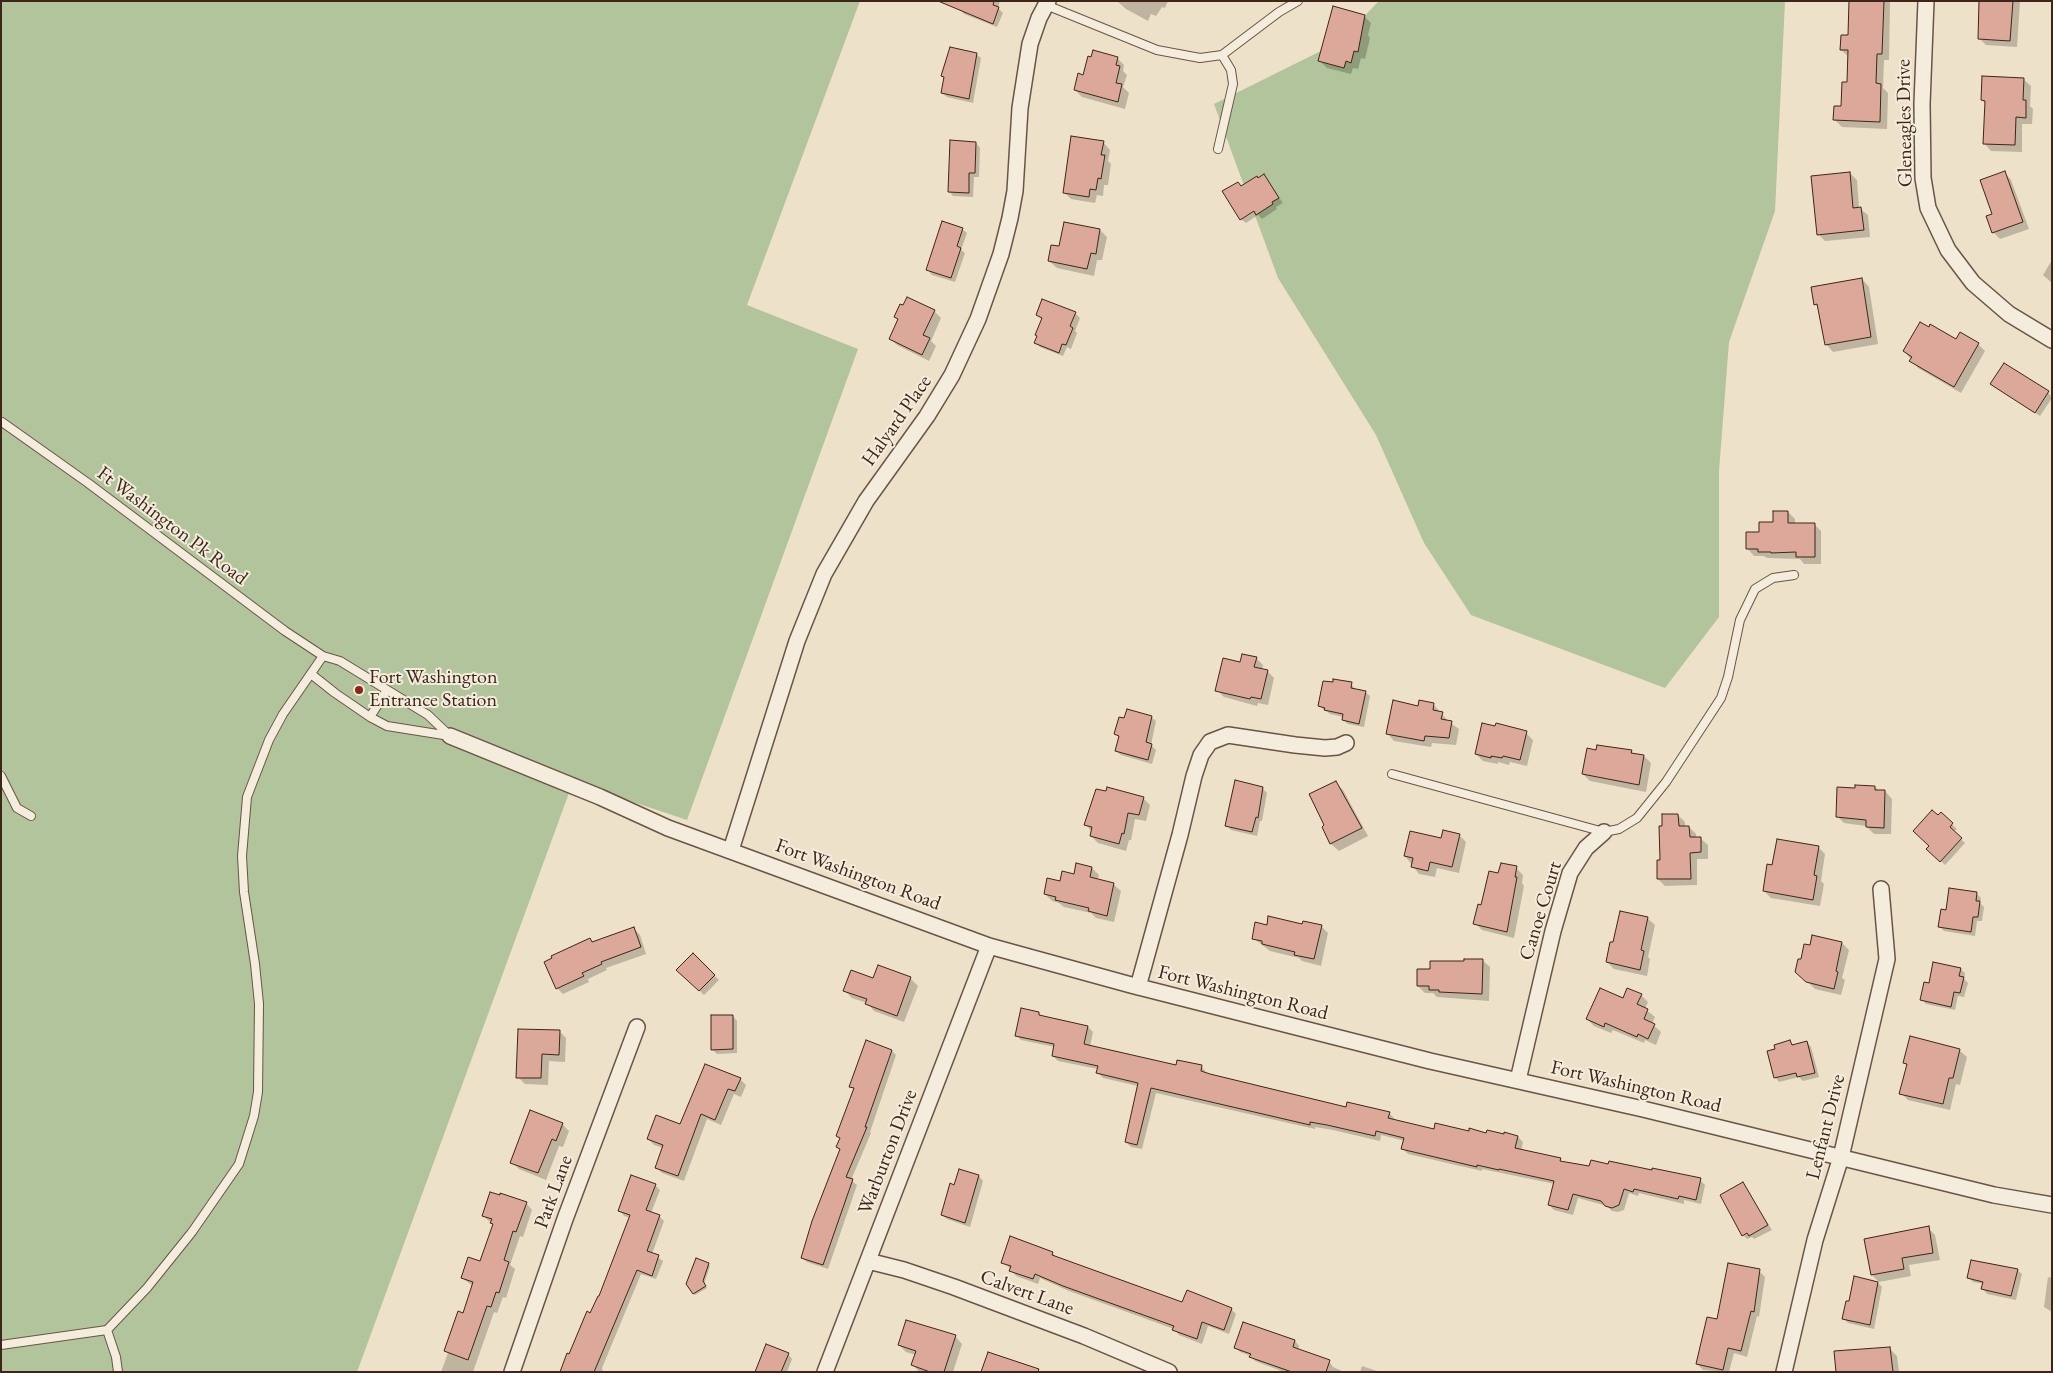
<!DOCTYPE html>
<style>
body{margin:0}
#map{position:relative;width:2053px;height:1373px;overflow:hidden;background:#eee1c9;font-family:"EB Garamond",serif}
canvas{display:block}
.frame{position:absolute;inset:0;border:2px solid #3d2619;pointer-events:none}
</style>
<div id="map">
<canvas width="2053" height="1373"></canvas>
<div class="frame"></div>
</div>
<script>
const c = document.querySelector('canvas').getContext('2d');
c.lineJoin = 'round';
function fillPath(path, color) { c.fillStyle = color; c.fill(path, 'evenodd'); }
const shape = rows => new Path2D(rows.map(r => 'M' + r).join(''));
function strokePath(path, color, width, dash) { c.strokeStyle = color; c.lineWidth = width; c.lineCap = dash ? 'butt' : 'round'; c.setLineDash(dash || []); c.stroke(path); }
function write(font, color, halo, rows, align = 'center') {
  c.font = font + ' "EB Garamond",serif'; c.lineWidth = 4; c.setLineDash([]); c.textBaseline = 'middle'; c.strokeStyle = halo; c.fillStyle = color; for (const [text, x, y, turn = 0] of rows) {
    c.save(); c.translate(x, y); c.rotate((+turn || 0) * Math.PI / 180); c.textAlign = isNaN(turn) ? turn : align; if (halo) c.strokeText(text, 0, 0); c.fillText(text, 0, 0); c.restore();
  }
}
fillPath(shape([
 [1,1,860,1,747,305,858,349,687,820,573,782,357,1372,1,1372],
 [1379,1,1785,1,1775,211,1729,342,1719,471,1719,617,1665,688,1471,615,1424,543,1376,435,1278,278,1214,104,1339,42]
]), '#b2c49c');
fillPath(shape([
 [963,1,1000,1,998,8,1003,13,997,27,964,14,960,10],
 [1168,1,1165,8,1162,7,1156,16,1151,14,1148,21,1126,9,1118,2],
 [1850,1,1888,1,1890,3,1889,60,1884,60,1883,88,1888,93,1887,129,1842,127,1835,120,1842,107,1848,84,1849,57,1841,50,1849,37],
 [1980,1,2020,1,2017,47,1986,45,1979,38],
 [1364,16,1371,23,1368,35,1370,38,1365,59,1361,58,1358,69,1353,68,1351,74,1327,68,1320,61],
 [976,54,981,58,973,103,947,97,942,93,945,79,942,76],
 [1117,58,1124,65,1123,71,1127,75,1123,87,1129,93,1125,109,1082,97,1075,90,1084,76],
 [2023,79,2031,86,2030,106,2033,109,2032,124,2022,124,2022,152,1991,151,1984,143,1986,104,1982,100],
 [1103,142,1110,150,1108,161,1111,164,1108,185,1104,185,1103,196,1097,195,1095,203,1071,199,1064,192],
 [976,143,980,148,979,177,974,177,973,197,953,196,949,191],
 [2004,172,2011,180,2029,229,2000,239,1993,232,1994,215],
 [1850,173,1857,180,1859,208,1868,215,1870,237,1825,241,1818,234],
 [1264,176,1283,203,1276,207,1277,209,1262,219,1258,215,1246,223,1241,219,1242,187],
 [962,229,967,233,961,250,965,253,955,282,932,275,928,270],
 [1100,230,1107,237,1102,260,1097,260,1094,276,1057,268,1049,261,1060,248],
 [2052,260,2052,283,2043,275],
 [1862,279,1869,287,1878,344,1833,352,1826,344,1819,308,1815,304],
 [934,311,941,318,931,341,936,346,929,361,897,345,890,338,899,320,896,317],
 [1075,313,1080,318,1075,331,1077,333,1071,349,1067,347,1063,356,1040,347,1036,343,1042,320,1038,315],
 [1956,341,1978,344,1985,351,1961,393,1918,368,1904,351],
 [1992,384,2048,392,2052,398,2040,416],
 [1788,512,1795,519,1795,524,1814,524,1821,531,1821,564,1804,564,1800,559,1767,558,1764,556,1754,556,1747,548,1760,533],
 [1256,658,1263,665,1262,670,1267,671,1274,678,1268,705,1258,703,1257,706,1224,697,1217,690,1241,664],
 [1351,684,1356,690,1365,692,1370,696,1364,727,1348,724,1343,720,1344,717,1330,714,1319,706],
 [1434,705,1449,722,1459,729,1456,745,1432,743,1431,747,1394,741,1387,733,1419,707],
 [1151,717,1156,721,1151,745,1156,750,1152,764,1121,755,1116,751,1120,738,1116,734],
 [1526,733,1533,740,1527,766,1510,762,1509,765,1498,762,1498,764,1483,761,1476,754],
 [1631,751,1634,755,1644,756,1651,763,1646,792,1590,781,1583,774],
 [1336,783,1343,790,1368,836,1339,851,1331,844,1324,827],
 [1875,787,1879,791,1885,791,1892,799,1891,834,1874,834,1866,826,1844,823,1837,816,1856,789],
 [1262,788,1267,793,1262,821,1260,821,1257,836,1231,830,1227,826],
 [1143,798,1150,805,1146,821,1135,819,1131,840,1129,840,1126,851,1098,843,1091,836,1092,832,1085,824],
 [1941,814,1957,829,1953,832,1965,843,1945,865,1928,849,1938,817],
 [1678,815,1685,822,1685,827,1689,827,1696,834,1696,838,1700,838,1708,845,1708,859,1697,859,1697,885,1665,886,1658,879,1661,861],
 [1459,835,1466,842,1459,873,1437,868,1435,877,1419,874,1405,856,1442,840],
 [1818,847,1825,854,1821,881,1824,884,1820,906,1771,898,1764,891,1773,866],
 [1092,868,1099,875,1097,881,1113,884,1121,891,1114,922,1096,918,1091,913,1064,907,1059,903,1052,901,1045,894,1061,882],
 [1516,868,1523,875,1522,883,1524,886,1514,938,1482,930,1475,923,1499,875],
 [1976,893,1981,898,1980,903,1984,907,1982,921,1977,921,1975,936,1944,931,1940,927,1947,911],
 [1647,918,1655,925,1648,957,1650,959,1647,976,1614,969,1607,962],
 [1303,925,1321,926,1328,933,1321,966,1302,961,1299,958,1270,951,1253,938,1268,926],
 [633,928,640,935,646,954,606,968,607,970,588,979,589,982,563,994,557,988,590,939,593,942],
 [1842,943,1849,950,1842,978,1845,980,1841,995,1815,989,1796,971],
 [693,955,719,980,704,995,678,970],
 [1482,960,1490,967,1489,1001,1437,997,1433,993,1425,993,1418,986,1431,970],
 [878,967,911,979,918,986,904,1022,874,1011,867,1003,852,998,845,991,874,980],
 [1960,969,1965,973,1964,979,1968,983,1964,997,1958,996,1955,1010,1926,1004,1921,999,1930,985],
 [1641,995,1648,1002,1645,1009,1655,1017,1652,1024,1661,1032,1656,1045,1645,1040,1644,1043,1613,1030,1611,1033,1594,1026,1587,1019,1623,999],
 [1038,1013,1042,1017,1088,1027,1093,1032,1090,1046,1177,1067,1201,1066,1206,1072,1206,1074,1347,1109,1389,1113,1394,1118,1394,1121,1434,1130,1505,1136,1505,1134,1518,1137,1523,1142,1521,1151,1560,1160,1563,1163,1590,1168,1609,1166,1700,1180,1705,1185,1701,1204,1684,1200,1684,1204,1639,1193,1638,1196,1629,1193,1624,1210,1618,1212,1612,1211,1607,1206,1578,1198,1573,1215,1554,1210,1549,1205,1555,1184,1482,1169,1482,1171,1408,1154,1403,1149,1405,1141,1381,1135,1380,1141,1333,1130,1315,1127,1315,1129,1156,1093,1142,1149,1131,1147,1126,1142,1138,1086,1103,1078,1098,1073,1098,1069,1058,1061,1053,1056,1055,1047,1021,1040,1016,1035],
 [733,1016,737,1021,737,1053,717,1054,712,1049],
 [559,1031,566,1038,565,1062,549,1061,548,1085,525,1084,518,1077],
 [1790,1042,1794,1045,1807,1042,1811,1047,1819,1077,1803,1081,1799,1077,1779,1082,1775,1077],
 [1959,1050,1967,1057,1960,1085,1956,1084,1950,1110,1908,1100,1901,1093,1908,1066,1905,1063],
 [892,1051,896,1055,870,1132,871,1133,851,1180,857,1185,828,1269,807,1262,802,1258,841,1150,838,1147,841,1140,837,1136,855,1090,851,1086],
 [740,1079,746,1085,741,1097,734,1094,721,1125,707,1119,684,1181,662,1173,656,1167,663,1148,654,1145,648,1139,681,1126],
 [562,1124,569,1131,563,1147,559,1146,546,1180,519,1169,512,1162],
 [960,1171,979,1176,983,1181,970,1227,947,1219,942,1215],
 [1743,1184,1772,1230,1754,1239,1752,1237,1747,1239,1743,1235],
 [655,1185,660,1190,651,1213,659,1216,664,1221,652,1254,663,1261,656,1279,641,1274,602,1368,603,1372,561,1372,600,1298,631,1218,624,1216,620,1211],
 [526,1203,532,1210,523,1237,520,1236,510,1265,515,1269,506,1298,503,1297,497,1313,494,1312,473,1372,441,1372,448,1353,445,1351,463,1314,473,1286,462,1278,481,1262,494,1225,483,1216],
 [1928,1228,1935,1235,1940,1260,1909,1265,1911,1276,1879,1282,1872,1275],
 [1052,1253,1058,1258,1183,1304,1231,1309,1236,1314,1229,1334,1208,1326,1202,1344,1179,1335,1174,1329,1069,1291,1040,1278,1038,1284,1016,1276,1011,1269,1002,1262],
 [1989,1263,2017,1270,2022,1274,2016,1300,1987,1294,1983,1289,1984,1284,1973,1282,1968,1277],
 [708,1264,710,1266,704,1284,707,1288,695,1295,694,1294],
 [1759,1271,1765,1277,1759,1317,1757,1316,1747,1357,1734,1353,1729,1372,1703,1370,1697,1364,1718,1321],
 [2048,1277,2052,1278,2052,1312,2044,1307],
 [1878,1283,1882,1287,1874,1329,1848,1323,1843,1318,1850,1303],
 [955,1336,962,1344,953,1372,919,1372,913,1365,916,1355,906,1352,899,1345],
 [1295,1341,1299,1346,1298,1350,1329,1361,1333,1367,1344,1372,1284,1372,1255,1361,1251,1356,1240,1352,1236,1348],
 [1890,1349,1897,1356,1899,1372,1837,1372],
 [788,1354,792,1359,787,1372,757,1372],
 [1362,1366,1380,1372,1360,1372]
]), '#0003');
const building = shape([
 [938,1,994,1,993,5,999,7,993,24,938,1],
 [1849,1,1884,1,1882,54,1877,54,1876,83,1881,84,1880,122,1833,120,1834,106,1841,106,1842,82,1847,82,1848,50,1840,50,1841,35,1848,35,1849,1],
 [1979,1,2013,1,2010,41,1978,39,1979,1],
 [1333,6,1365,15,1358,52,1354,51,1351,63,1346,61,1344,68,1318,61,1333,6],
 [950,47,977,53,969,99,941,93,944,77,941,76,950,47],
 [1093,50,1118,57,1116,65,1120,66,1116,83,1122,84,1118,102,1074,90,1078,73,1083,75,1088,56,1091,57,1093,50],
 [1982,76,2024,78,2023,100,2026,100,2026,118,2016,117,2015,145,1983,144,1985,101,1981,100,1982,76],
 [1071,136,1104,141,1101,155,1105,155,1101,179,1098,178,1096,190,1090,189,1089,197,1063,193,1071,136],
 [950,140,976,142,975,173,969,173,969,193,948,192,950,140],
 [2005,171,2023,222,1992,233,1986,216,1992,214,1980,180,2005,171],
 [1850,172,1853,208,1861,207,1864,230,1817,235,1811,176,1850,172],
 [1264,174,1279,198,1272,202,1273,204,1256,215,1254,211,1240,220,1222,191,1238,182,1241,186,1257,176,1258,178,1264,174],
 [942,221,963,228,957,246,961,248,951,278,926,270,942,221],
 [1064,222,1100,229,1096,254,1091,253,1087,269,1048,261,1051,245,1059,246,1064,222],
 [1862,278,1871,337,1825,345,1817,304,1814,305,1811,287,1862,278],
 [907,297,935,310,923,335,930,338,922,355,889,339,898,319,894,317,900,304,903,305,907,297],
 [1042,299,1076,312,1070,326,1073,328,1066,345,1062,344,1059,353,1034,343,1037,336,1035,335,1042,318,1036,315,1042,299],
 [1920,322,1929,327,1930,324,1956,339,1960,332,1979,343,1954,387,1909,361,1912,357,1903,351,1920,322],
 [2004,363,2049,391,2035,413,1990,384,2004,363],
 [1773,511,1788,511,1788,523,1815,523,1815,557,1796,557,1796,552,1771,553,1771,552,1758,552,1758,549,1746,549,1746,532,1759,532,1759,522,1773,522,1773,511],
 [1242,654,1257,657,1254,667,1268,670,1261,699,1251,697,1250,699,1215,691,1223,658,1240,662,1242,654],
 [1333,679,1352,682,1351,688,1366,691,1359,724,1342,720,1343,714,1324,710,1325,708,1318,706,1323,681,1333,682,1333,679],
 [1393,700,1418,706,1419,700,1434,703,1433,710,1443,712,1441,719,1452,721,1449,738,1425,736,1424,741,1386,734,1393,700],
 [1127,709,1152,716,1146,742,1152,744,1148,760,1115,751,1119,736,1114,734,1119,717,1124,718,1127,709],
 [1482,723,1495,726,1496,723,1527,731,1520,760,1503,756,1502,758,1491,756,1491,758,1475,754,1482,723],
 [1597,745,1632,750,1631,753,1644,755,1639,785,1582,774,1587,748,1596,750,1597,745],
 [1235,780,1263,787,1258,818,1256,817,1252,832,1225,826,1235,780],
 [1336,781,1362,828,1330,844,1322,827,1324,825,1309,794,1336,781],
 [1855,785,1875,786,1875,790,1885,790,1884,828,1866,827,1866,820,1836,817,1837,787,1855,788,1855,785],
 [1107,787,1144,797,1139,815,1128,813,1124,834,1122,833,1119,844,1090,836,1092,827,1084,825,1096,789,1106,791,1107,787],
 [1932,810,1938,815,1941,812,1953,823,1950,827,1962,838,1940,862,1926,849,1929,846,1913,831,1932,810],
 [1662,814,1678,814,1679,826,1689,826,1690,837,1701,837,1701,852,1690,853,1691,879,1657,879,1657,860,1660,860,1659,826,1662,826,1662,814],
 [1443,830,1460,834,1452,867,1430,862,1428,871,1411,867,1413,858,1404,856,1410,831,1441,838,1443,830],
 [1777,839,1819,846,1814,875,1817,876,1813,900,1763,891,1767,864,1772,865,1777,839],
 [1076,863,1092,867,1090,877,1114,883,1107,916,1088,911,1089,908,1055,900,1056,897,1044,894,1047,878,1060,881,1062,871,1074,874,1076,863],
 [1501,863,1517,866,1515,877,1517,877,1507,932,1473,924,1478,904,1481,905,1489,871,1498,873,1501,863],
 [1949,888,1977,892,1976,901,1980,901,1978,917,1973,917,1971,932,1938,927,1941,909,1946,910,1949,888],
 [1620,911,1648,917,1641,950,1644,951,1640,970,1606,962,1610,942,1613,942,1620,911],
 [1268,916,1302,924,1303,921,1322,925,1314,959,1294,955,1295,952,1262,944,1262,941,1252,939,1255,922,1267,925,1268,916],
 [634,927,641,947,601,962,602,964,582,973,584,976,556,989,544,962,552,958,551,956,590,938,592,942,634,927],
 [1812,935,1842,942,1836,971,1838,972,1834,989,1806,982,1795,972,1798,959,1801,959,1804,944,1810,945,1812,935],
 [693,953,715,975,699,991,676,970,693,953],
 [1464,959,1483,959,1482,994,1439,992,1439,990,1429,990,1429,986,1417,986,1417,969,1430,969,1430,961,1464,961,1464,959],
 [1933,962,1961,968,1959,976,1964,977,1960,993,1954,992,1951,1007,1920,1000,1924,982,1929,983,1933,962],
 [878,965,911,977,897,1016,865,1004,867,999,843,991,851,970,873,978,878,965],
 [1600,988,1623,998,1627,988,1642,994,1637,1004,1648,1009,1644,1019,1655,1024,1648,1039,1638,1034,1637,1037,1605,1023,1604,1027,1586,1019,1600,988],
 [1021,1008,1039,1012,1039,1015,1088,1026,1084,1044,1176,1065,1177,1060,1202,1065,1201,1071,1210,1074,1346,1107,1347,1102,1390,1112,1388,1118,1434,1129,1435,1123,1469,1131,1469,1128,1486,1133,1487,1130,1504,1134,1504,1132,1518,1136,1515,1148,1561,1158,1560,1161,1589,1166,1591,1160,1608,1164,1609,1161,1652,1170,1652,1168,1701,1178,1696,1200,1679,1196,1678,1199,1634,1189,1633,1192,1624,1189,1619,1205,1612,1208,1605,1206,1601,1201,1573,1194,1568,1210,1548,1205,1554,1181,1499,1169,1499,1170,1477,1165,1477,1167,1401,1149,1404,1138,1376,1131,1375,1136,1327,1125,1310,1122,1310,1125,1151,1088,1137,1145,1125,1142,1138,1083,1096,1073,1098,1066,1052,1056,1054,1044,1015,1036,1021,1008],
 [711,1015,733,1015,733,1049,711,1050,711,1015],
 [518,1029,560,1030,559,1055,542,1054,541,1078,516,1078,518,1029],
 [1910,1036,1960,1049,1953,1078,1949,1078,1943,1104,1899,1094,1907,1064,1903,1063,1910,1036],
 [866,1040,892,1050,865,1127,867,1127,846,1177,853,1179,823,1265,801,1258,812,1221,840,1149,836,1147,840,1138,836,1136,854,1088,849,1087,866,1040],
 [1790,1040,1792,1045,1807,1041,1815,1073,1797,1077,1796,1073,1774,1078,1767,1051,1775,1049,1774,1045,1790,1040],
 [705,1064,741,1078,735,1091,728,1089,715,1120,701,1114,678,1176,655,1168,663,1145,647,1139,656,1115,680,1124,705,1064],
 [530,1110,563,1123,556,1141,552,1139,538,1173,510,1163,530,1110],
 [959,1169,979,1175,965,1223,941,1215,950,1183,954,1185,959,1169],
 [631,1175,656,1184,646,1210,660,1215,647,1251,659,1255,652,1276,637,1270,594,1372,560,1372,567,1353,569,1354,587,1311,590,1313,598,1296,599,1296,630,1215,618,1211,631,1175],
 [1743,1182,1768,1225,1749,1236,1747,1233,1742,1236,1720,1195,1743,1182],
 [490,1192,500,1195,500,1193,527,1202,516,1232,513,1231,504,1260,509,1262,499,1293,496,1292,491,1307,487,1306,468,1360,444,1351,458,1311,463,1313,473,1282,461,1278,468,1257,480,1261,493,1224,490,1223,492,1219,482,1216,490,1192],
 [1929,1226,1933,1253,1902,1258,1904,1269,1871,1275,1864,1239,1929,1226],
 [1010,1236,1053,1252,1052,1255,1182,1302,1187,1290,1232,1308,1224,1330,1202,1322,1197,1339,1172,1330,1174,1326,1063,1286,1035,1274,1033,1279,1009,1271,1011,1266,1001,1263,1010,1236],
 [696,1258,709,1263,703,1281,706,1286,693,1294,686,1284,696,1258],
 [1971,1260,2018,1269,2011,1296,1981,1289,1983,1282,1967,1278,1971,1260],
 [1728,1263,1760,1269,1754,1312,1751,1311,1741,1351,1728,1348,1723,1370,1696,1364,1707,1317,1717,1319,1728,1263],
 [1854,1276,1878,1282,1870,1325,1842,1319,1846,1301,1849,1301,1854,1276],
 [906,1320,956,1335,944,1372,930,1372,911,1365,916,1351,898,1345,906,1320],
 [1243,1322,1295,1340,1293,1347,1330,1360,1326,1372,1292,1372,1249,1357,1251,1354,1234,1348,1243,1322],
 [766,1344,789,1353,781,1372,755,1372,766,1344],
 [1890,1347,1893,1372,1836,1372,1834,1351,1890,1347],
 [988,1352,1039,1369,1038,1372,981,1372,988,1352]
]);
fillPath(building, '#dca899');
strokePath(building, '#3d2619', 1);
const lane = shape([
 [1046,5,1157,50,1200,58,1222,55,1279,12,1298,1],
 [1218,149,1233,84,1231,70,1222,55],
 [2,422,88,483,285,631,323,656,340,661,428,715,450,736],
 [311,674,335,693,370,717,387,726,450,736],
 [370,717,387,690],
 [1392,774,1604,832,1619,829,1637,818,1666,782,1721,698,1728,677,1740,620,1755,589,1773,578,1794,575],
 [1,776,17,808,31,816],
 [107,1330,116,1357,118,1372],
 [1,1345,107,1330,147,1288,192,1232,239,1164,254,1116,258,1092,259,1004,255,964,244,892,242,856,247,797,269,740,283,714,323,656]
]);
const street = shape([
 [1926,1,1922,104,1923,178,1928,208,1948,250,1973,283,2009,314,2052,340],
 [450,736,600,797,668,828,989,946,1131,985,1430,1061,1643,1109,1994,1195,2052,1205],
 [731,850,797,641,824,574,866,501,927,416,952,375,978,319,1001,254,1010,218,1015,191,1020,108,1030,44,1039,18,1048,1],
 [1138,987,1180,835,1194,776,1201,755,1210,742,1228,735,1295,745,1325,748,1337,747,1346,743],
 [1518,1080,1553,931,1570,873,1586,848,1604,832],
 [868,1261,904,1270,954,1287,1084,1336,1169,1372],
 [512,1372,565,1219,637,1027],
 [825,1372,989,946],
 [1784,1372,1815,1240,1841,1157,1887,959,1881,889]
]);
strokePath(lane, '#695545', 10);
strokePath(street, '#695545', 18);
strokePath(lane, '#f4ecdc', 8);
strokePath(street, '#f4ecdc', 15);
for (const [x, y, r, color] of [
 [359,690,5,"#8f2418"]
]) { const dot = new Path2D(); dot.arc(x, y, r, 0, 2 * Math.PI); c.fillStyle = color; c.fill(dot); strokePath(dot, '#f4ecdc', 2); }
write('20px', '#3d2619', '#f4ecdc', [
 ["Gleneagles Drive",1905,123,-91],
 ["Halyard Place",897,421,-55],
 ["Ft Washington Pk Road",172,526,37],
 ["Fort Washington Road",858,875,20],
 ["Canoe Court",1541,911,-73],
 ["Fort Washington Road",1243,993,14],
 ["Fort Washington Road",1636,1087,13],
 ["Lenfant Drive",1826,1127,-76],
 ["Warburton Drive",888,1152,-69],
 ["Park Lane",554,1192,-70],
 ["Calvert Lane",1027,1293,20]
]);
write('20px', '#3d2619', '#f4ecdc', [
 ["Fort Washington",369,678],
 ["Entrance Station",369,701]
], 'left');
</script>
